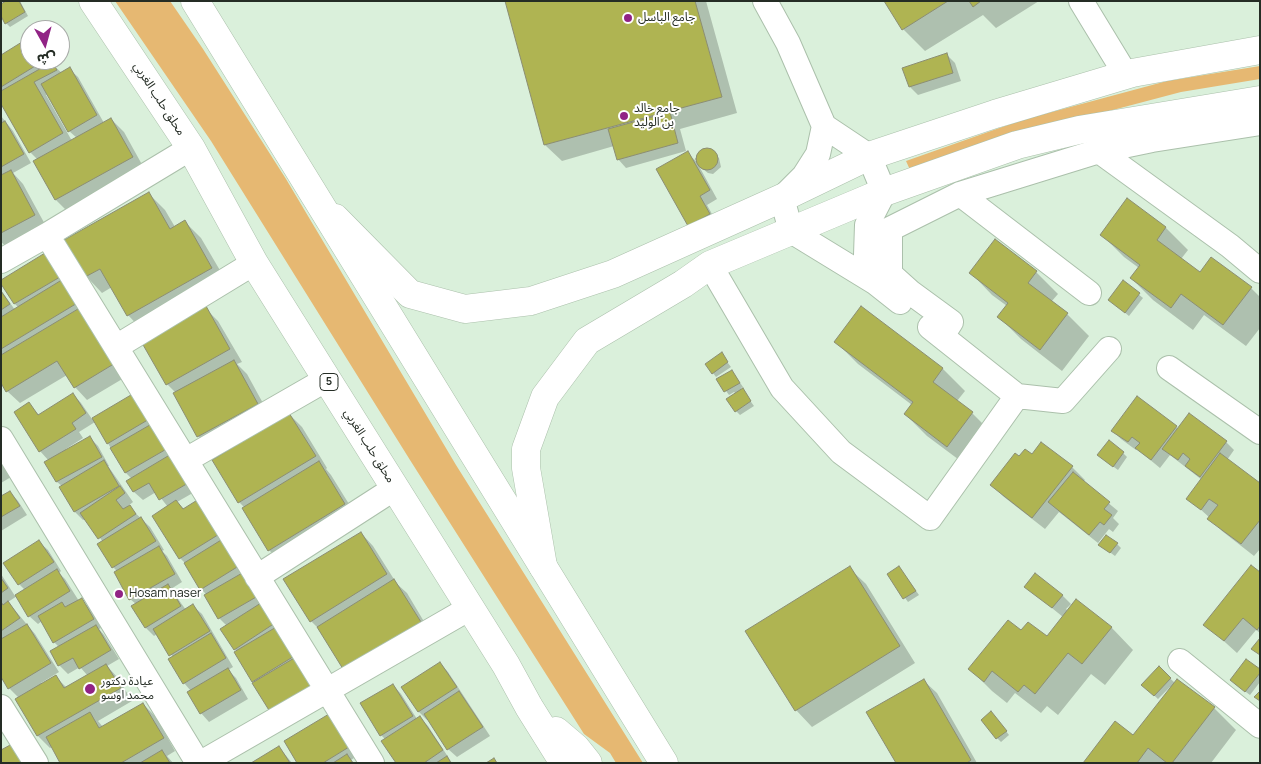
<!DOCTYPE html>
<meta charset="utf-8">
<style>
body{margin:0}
#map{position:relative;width:1261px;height:764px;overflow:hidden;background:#daf0db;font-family:Manrope,"Noto Sans Arabic",sans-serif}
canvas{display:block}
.frame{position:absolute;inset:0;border:2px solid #252d25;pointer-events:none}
.north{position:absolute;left:20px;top:20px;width:50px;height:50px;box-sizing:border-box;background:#fff;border:1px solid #a8aba8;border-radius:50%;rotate:173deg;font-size:14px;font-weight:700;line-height:20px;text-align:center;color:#252d25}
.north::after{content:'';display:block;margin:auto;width:18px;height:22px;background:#912385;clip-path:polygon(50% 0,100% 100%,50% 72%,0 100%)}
</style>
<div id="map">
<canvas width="1261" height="764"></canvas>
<div class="frame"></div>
<div class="north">ش</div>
</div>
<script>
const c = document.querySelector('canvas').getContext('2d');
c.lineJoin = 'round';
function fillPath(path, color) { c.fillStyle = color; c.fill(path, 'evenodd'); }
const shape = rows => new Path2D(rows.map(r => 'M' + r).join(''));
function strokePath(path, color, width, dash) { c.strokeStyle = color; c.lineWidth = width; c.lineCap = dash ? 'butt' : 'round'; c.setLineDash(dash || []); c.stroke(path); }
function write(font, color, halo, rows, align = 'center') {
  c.font = font + ' Manrope,"Noto Sans Arabic",sans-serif'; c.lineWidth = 4; c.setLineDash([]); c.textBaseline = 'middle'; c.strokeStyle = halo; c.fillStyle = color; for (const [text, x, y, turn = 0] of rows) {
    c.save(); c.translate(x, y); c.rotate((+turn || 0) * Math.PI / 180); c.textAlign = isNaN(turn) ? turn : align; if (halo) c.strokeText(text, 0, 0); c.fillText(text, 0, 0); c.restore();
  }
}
fillPath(shape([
 [115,1,170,1,203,49,286,179,456,465,643,763,616,763,610,753,584,734,410,460,211,141],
 [1260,66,1260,79,1181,92,1022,134,911,172,906,161,1022,120,1167,81]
]), '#e6b872');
fillPath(shape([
 [9,1,20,1,28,16,10,27,6,23],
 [506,1,706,1,737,113,680,129,686,151,626,168,618,159,614,146,562,161,545,145],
 [886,1,1039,1,996,28,983,15,925,51,903,29],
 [30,39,30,60,55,60,58,65,55,67,62,73,69,69,78,77,104,123,111,119,124,132,145,170,68,212,56,200,34,162,38,160,30,152,1,102,1,57],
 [49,94,69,131,77,138,72,141,46,95],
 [947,55,955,63,961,81,918,95,910,87,904,69],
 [1,116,13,131,31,163,13,173,23,184,47,228,8,248,1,242],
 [705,150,710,150,719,158,721,167,713,174,708,173,699,166,717,199,707,205,717,223,698,234,687,153,697,162,697,156],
 [148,193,165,210,175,227,185,222,201,238,228,284,144,332,128,315,112,287,102,293,86,276],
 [1128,200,1166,228,1188,250,1181,259,1200,274,1211,258,1251,288,1260,297,1260,328,1246,346,1204,315,1193,330,1153,300,1131,278,1139,268,1124,257,1101,234],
 [45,255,129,375,87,400,75,387,67,375,20,403,7,391,1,381,1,290,15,310,19,308,15,304],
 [970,272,1036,272,1058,294,1051,302,1067,314,1089,336,1062,371,1021,339,999,317,1007,306,992,295],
 [1123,282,1143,298,1129,316,1114,304],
 [205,308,218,321,242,362,237,364,247,374,270,416,211,448,198,436,176,393,167,384,144,343],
 [862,308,943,369,965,391,957,401,972,413,994,435,970,468,927,436,905,414,912,405,858,364,836,342],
 [721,354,731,367,716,377,713,373],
 [732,371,743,387,741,388,754,406,740,415,736,411,736,394,734,392,729,395,718,380],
 [73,394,81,403,92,419,136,394,198,490,177,502,184,509,199,500,323,698,255,683,253,681,237,652,222,630,227,626,219,618,207,595,201,589,185,563,180,558,168,507,156,492,143,500,134,492,128,481,132,479,126,473,95,422,79,432,83,438,66,449,67,451,90,438,98,446,109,466,108,466,133,502,128,506,150,527,164,550,162,551,167,556,182,582,171,589,186,610,193,606,202,614,233,667,228,670,236,678,248,699,209,722,201,713,191,691,184,683,173,657,157,634,154,636,146,628,136,604,130,599,117,571,113,567,103,542,86,519,83,520,75,512,61,487,62,486,57,482,46,462,49,461,40,451,15,413,29,404,40,416],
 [289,414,302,427,327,468,326,469,331,475,357,517,282,563,269,550,244,509,245,508,239,502],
 [1176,427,1179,429,1226,442,1234,450,1227,460,1260,484,1260,549,1254,556,1222,531,1210,518,1188,498,1202,480,1170,455,1160,468,1137,449,1136,450,1121,439,1113,431],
 [1123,453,1127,457,1118,470,1103,459],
 [1032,456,1072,467,1085,480,1083,482,1118,511,1113,518,1119,524,1113,532,1109,529,1098,543,1059,512,1045,529,1004,497,992,485,1019,458],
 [1,462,11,477,1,483],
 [10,492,18,501,27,515,1,531,1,498],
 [361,533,373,546,397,584,407,593,432,635,322,632,311,621],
 [39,542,48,550,61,571,59,573,65,579,79,601,81,600,90,608,101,628,99,629,104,635,119,659,107,666,118,678,132,701,98,721,103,727,143,704,156,717,175,751,167,756,173,763,62,763,52,747,50,748,38,736,19,698,9,688,1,675,1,574,15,596,25,590,19,584],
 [17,596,29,616,38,624,42,621,54,642,59,647,52,652,59,665,68,674,80,667,88,676,67,688,56,677,42,685,41,683,59,672,35,634,8,602],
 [1117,544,1121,548,1115,556,1100,545],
 [899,567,919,595,908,602,888,574],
 [849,568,866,584,915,663,812,727,796,710],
 [1260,574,1260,633,1256,630,1237,653,1205,624],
 [1026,587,1062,595,1071,604,1066,609,1068,611,1111,627,1133,650,1105,685,1091,674,1058,715,1047,706,1041,713,1015,693,1007,703,992,691,970,669,1021,632,1047,638,1063,617],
 [440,663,448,672,490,736,457,757,448,749,429,719,427,720,419,712,403,687],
 [1159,668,1175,683,1214,708,1236,730,1211,763,1085,763,1134,737,1172,688,1170,687,1158,699,1143,685],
 [1260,671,1260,682,1250,695,1235,684],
 [924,681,937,693,977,763,897,763],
 [393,685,401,694,417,719,420,718,428,726,452,763,397,763,386,740,381,735],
 [329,716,357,756,351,760,354,763,298,763],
 [995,717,1009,735,1001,742,997,738],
 [279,747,292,763,253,763]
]), '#0003');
const building = shape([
 [6,1,19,1,25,12,5,24,1,16,1,4,6,1],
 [505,1,695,1,722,97,544,145,505,1],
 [884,1,948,1,902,30,884,1],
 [969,1,981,1,973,7,969,1],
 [30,37,30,60,45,60,1,87,1,55,30,37],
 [947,53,953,73,909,87,902,68,947,53],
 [52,62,57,70,34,82,63,133,29,153,1,104,1,91,52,62],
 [70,67,97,115,68,132,41,84,70,67],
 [670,112,678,143,617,160,608,129,670,112],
 [111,118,133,157,55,200,33,161,111,118],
 [5,121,24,154,1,167,1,123,5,121],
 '696 159a11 11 0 1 1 22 0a11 11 0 1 1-22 0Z',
 [688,151,710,190,700,196,710,214,688,226,656,169,688,151],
 [11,170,35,215,1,233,1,175,11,170],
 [149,192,170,229,185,220,212,268,127,316,100,269,85,277,64,240,149,192],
 [1127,198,1166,227,1157,240,1200,272,1211,257,1252,287,1223,325,1181,294,1171,308,1130,278,1140,265,1100,235,1127,198],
 [995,239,1037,271,1028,283,1068,313,1040,350,997,317,1008,303,969,273,995,239],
 [45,253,60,277,14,304,1,284,1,280,45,253],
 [65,278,79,302,1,349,1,317,65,278],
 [1123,280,1140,293,1125,313,1108,300,1123,280],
 [1,291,10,304,1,310,1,291],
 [83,306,117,362,74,388,57,361,6,392,1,383,1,355,83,306],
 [206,306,230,349,166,385,142,343,206,306],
 [861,306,943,368,933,382,973,412,947,447,904,414,913,402,834,342,861,306],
 [722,352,728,362,712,374,705,364,722,352],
 [234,360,258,404,197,437,173,393,234,360],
 [732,370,740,383,724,392,716,379,732,370],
 [743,388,751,401,735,412,726,399,743,388],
 [136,392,151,418,107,444,92,418,136,392],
 [73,393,86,413,72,423,76,429,39,452,14,412,29,402,38,415,73,393],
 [1137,396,1177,426,1151,460,1135,448,1140,443,1132,437,1128,442,1111,431,1137,396],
 [289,413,316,456,238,503,212,460,289,413],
 [1189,413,1227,441,1200,477,1185,466,1190,459,1183,453,1178,460,1162,449,1189,413],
 [155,422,170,447,125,473,110,448,155,422],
 [90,436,102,457,56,482,44,462,90,436],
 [1109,440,1124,452,1113,467,1097,455,1109,440],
 [1041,442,1073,466,1032,518,990,485,1015,453,1019,456,1025,449,1032,454,1041,442],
 [173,453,190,482,159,500,149,483,133,492,126,481,173,453],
 [1220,453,1260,483,1260,520,1241,544,1207,519,1218,505,1209,499,1201,510,1186,499,1220,453],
 [104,460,119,486,74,512,59,487,104,460],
 [319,461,345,504,268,551,242,508,319,461],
 [1073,472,1110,502,1104,509,1112,515,1104,525,1100,522,1089,535,1048,502,1073,472],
 [120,486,125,493,116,500,123,509,130,505,136,514,98,539,80,513,120,486],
 [10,491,20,506,1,517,1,496,10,491],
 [199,499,221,533,179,559,152,516,176,500,183,509,199,499],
 [141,517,156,541,112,568,97,544,141,517],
 [361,532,387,574,310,622,283,579,361,532],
 [1106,535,1118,543,1110,553,1098,545,1106,535],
 [226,537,242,564,200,590,184,563,226,537],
 [39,540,54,562,18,585,3,563,39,540],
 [159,546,175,574,129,600,114,572,159,546],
 [1251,565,1260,572,1260,626,1257,630,1243,618,1224,641,1203,625,1251,565],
 [850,566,900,646,795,711,745,631,850,566],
 [899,566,916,591,903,599,887,574,899,566],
 [57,569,70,591,28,617,15,595,57,569],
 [244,572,258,596,218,619,204,595,244,572],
 [1035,573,1063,595,1052,608,1024,587,1035,573],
 [1,578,8,588,1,593,1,578],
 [394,579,421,622,343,669,317,627,394,579],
 [168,584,181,606,145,628,131,606,168,584],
 [82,598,94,619,53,643,38,616,62,602,65,607,82,598],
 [1076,599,1112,627,1082,664,1068,653,1035,694,1024,685,1018,692,992,671,984,682,968,669,1008,620,1021,630,1028,622,1047,636,1076,599],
 [8,601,20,618,1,631,1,602,3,605,8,601],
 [261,603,275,623,234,650,220,629,261,603],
 [193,604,210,631,169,656,153,629,193,604],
 [27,624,51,663,8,689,1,677,1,639,27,624],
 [96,625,111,650,79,669,73,658,58,666,50,651,96,625],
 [278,626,296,655,252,682,234,652,278,626],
 [211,633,226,658,183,684,168,659,211,633],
 [1260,638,1260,655,1251,649,1260,638],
 [296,657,316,689,272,715,252,683,296,657],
 [1246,659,1260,669,1260,673,1245,692,1230,680,1246,659],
 [440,662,457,687,418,712,401,687,440,662],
 [106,664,121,688,37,736,15,699,56,675,64,688,106,664],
 [1159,666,1171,678,1154,696,1141,685,1159,666],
 [228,668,241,690,200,714,187,692,228,668],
 [924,679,971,760,967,763,896,763,866,712,924,679],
 [1177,679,1215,707,1172,763,1167,763,1148,748,1137,763,1083,763,1115,721,1133,735,1177,679],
 [393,684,413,716,380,736,360,703,393,684],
 [459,691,483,727,447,750,424,714,459,691],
 [1260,691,1260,701,1254,697,1260,691],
 [143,703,164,738,121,763,60,763,46,737,90,712,99,728,143,703],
 [991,711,1007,731,996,739,981,720,991,711],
 [329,714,349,747,323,763,297,763,284,741,329,714],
 [420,716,443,750,424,763,396,763,381,741,420,716],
 [12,744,24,763,1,763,1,750,12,744],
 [279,746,290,763,251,763,279,746],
 [162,750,170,763,140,763,162,750],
 [347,754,353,763,333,763,347,754],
 [447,756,451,763,436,763,447,756],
 [494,758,497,763,486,763,494,758]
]);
fillPath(building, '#afb452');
strokePath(building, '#8b8d73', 1);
const street = shape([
 [765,1,788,43,824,126,869,156,884,192,867,225,866,255,876,283],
 [1081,1,1126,75],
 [824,126,818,154,804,176,782,198,791,231,876,283,900,302],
 [1099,151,1230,246,1260,271],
 [960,194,1089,293],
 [47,235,372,763],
 [1,261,47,235,191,148],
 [710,265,782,388,841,452,930,518,1017,396],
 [930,327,1017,396,1063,401,1109,349],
 [942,336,951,322,910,292,890,274,890,229,960,194,1099,151,1152,140,1260,123],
 [116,347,254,263],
 [1169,368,1260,432],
 [1,439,198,763],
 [186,460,327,379],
 [257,577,395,488],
 [1180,661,1260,726],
 [1,707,36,763],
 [201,763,470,608]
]);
const secondary = shape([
 [335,218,410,294,465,309,531,301,613,274,782,198,869,156,995,114,1132,73,1260,50],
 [543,566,526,468,526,449,545,397,587,341,683,284,710,265,884,192,1017,145,1079,130,1260,100]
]);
const highway = shape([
 [93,1,191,148,254,263,506,665,529,707,564,763],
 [195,1,664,763],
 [556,731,576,748,588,763]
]);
strokePath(street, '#abc0ab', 26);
strokePath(secondary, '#abc0ab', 29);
strokePath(highway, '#abc0ab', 29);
strokePath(street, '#fff', 24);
strokePath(secondary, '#fff', 28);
strokePath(highway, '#fff', 28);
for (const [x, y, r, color] of [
 [628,18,5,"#912385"],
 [624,116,5,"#912385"],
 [119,594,5,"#912385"],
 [90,689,6,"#912385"]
]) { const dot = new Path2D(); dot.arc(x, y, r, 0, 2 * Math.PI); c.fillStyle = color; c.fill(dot); strokePath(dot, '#fff', 2); }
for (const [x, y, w] of [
 [329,382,18]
]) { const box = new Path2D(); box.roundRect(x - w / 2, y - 8.5, w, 17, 4); c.fillStyle = '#fff'; c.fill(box); strokePath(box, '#252d25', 1); }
write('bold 11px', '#252d25', null, [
 ["5",329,382]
]);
write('12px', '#252d25', '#fff', [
 ["جامع الباسل",638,18],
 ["جامع خالد",634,109],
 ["بن الوليد",634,123],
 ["Hosam naser",129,594],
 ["عيادة دكتور",101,682],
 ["محمد اوسو",101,696]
], 'left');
write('12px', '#252d25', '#fff', [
 ["محلق حلب الغربي",159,99,57],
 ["محلق حلب الغربي",369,446,58]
]);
</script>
